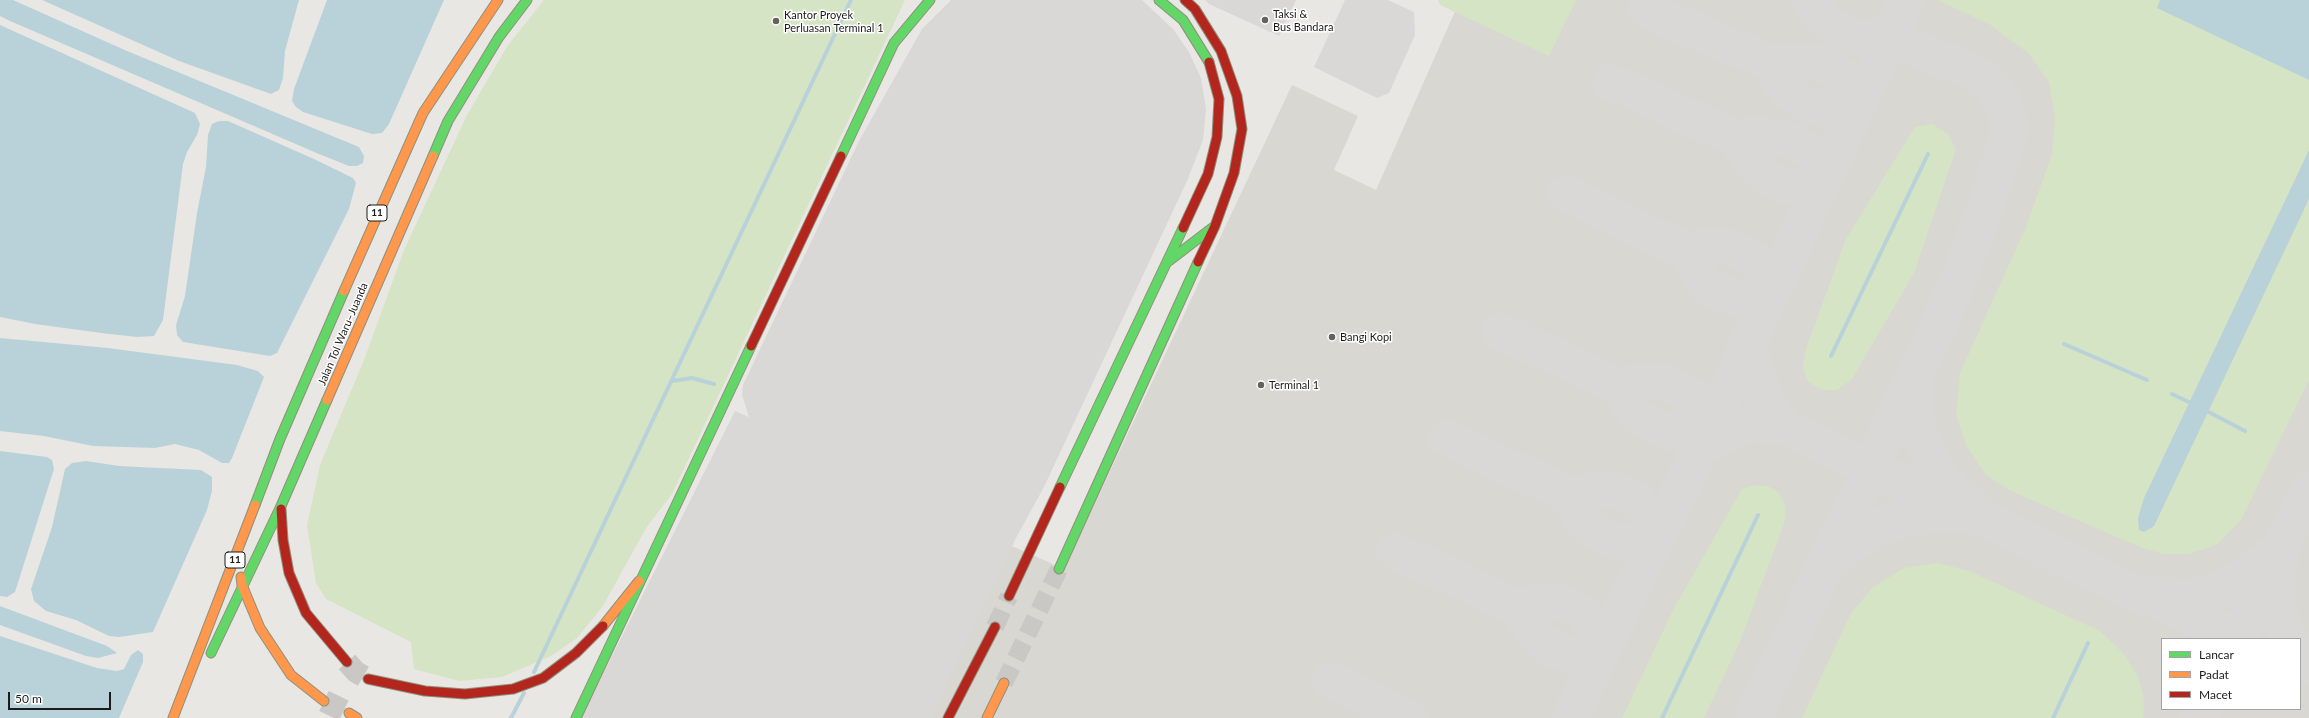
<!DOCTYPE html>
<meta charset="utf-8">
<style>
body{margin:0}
#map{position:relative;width:2309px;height:718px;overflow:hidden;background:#e9e7e3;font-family:Lato,sans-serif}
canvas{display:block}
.legend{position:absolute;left:2161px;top:638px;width:140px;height:72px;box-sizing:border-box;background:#fff;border:1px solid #a4a4a4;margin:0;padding:5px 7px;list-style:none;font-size:12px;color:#1b1b1b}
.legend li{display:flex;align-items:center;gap:8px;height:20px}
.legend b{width:20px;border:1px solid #a4a4a4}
.scale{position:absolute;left:8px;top:692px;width:103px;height:18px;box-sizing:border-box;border:2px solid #1b1b1b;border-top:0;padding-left:5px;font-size:12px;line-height:14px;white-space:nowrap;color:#1b1b1b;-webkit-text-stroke:3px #fff;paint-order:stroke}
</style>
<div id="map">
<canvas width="2309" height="718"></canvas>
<ul class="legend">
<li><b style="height:5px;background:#63d668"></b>Lancar</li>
<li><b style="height:5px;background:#ff974d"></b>Padat</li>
<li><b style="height:5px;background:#b3261e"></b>Macet</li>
</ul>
<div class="scale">50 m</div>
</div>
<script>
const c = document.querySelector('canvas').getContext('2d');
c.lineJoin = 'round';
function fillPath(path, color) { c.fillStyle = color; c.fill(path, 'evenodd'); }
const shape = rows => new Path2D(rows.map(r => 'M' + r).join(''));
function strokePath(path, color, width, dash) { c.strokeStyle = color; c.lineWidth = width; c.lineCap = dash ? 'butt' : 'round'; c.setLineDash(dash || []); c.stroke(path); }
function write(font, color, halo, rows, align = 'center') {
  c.font = font + ' Lato,sans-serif'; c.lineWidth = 3; c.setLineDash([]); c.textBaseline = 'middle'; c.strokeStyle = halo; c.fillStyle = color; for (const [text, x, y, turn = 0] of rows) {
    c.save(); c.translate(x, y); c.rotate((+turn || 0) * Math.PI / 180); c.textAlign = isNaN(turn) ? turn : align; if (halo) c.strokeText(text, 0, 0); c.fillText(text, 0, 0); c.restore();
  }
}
fillPath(shape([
 [1460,0,2309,0,2309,718,922,718,1005,543,1064,569,1292,85,1358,116,1334,170,1376,190],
 [2162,639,2300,639,2300,709,2162,709]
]), '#d9d7d2');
fillPath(shape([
 [544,0,905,0,672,494,646,528,603,606,577,638,551,656,502,677,459,681,414,669,411,642,326,599,316,583,307,525,320,465,364,360,404,250,467,115,508,45],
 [1438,0,1576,0,1549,56,1440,5],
 [1938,0,2309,0,2309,380,2241,520,2218,544,2189,554,2163,554,2140,547,2011,491,1986,475,1966,445,1956,414,1960,373,2026,227,2052,154,2055,118,2049,82,2028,53,1989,24],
 [1932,124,1948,134,1956,149,1914,273,1852,379,1837,390,1823,390,1808,382,1803,366,1806,349,1846,239,1915,127],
 [1754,485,1768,486,1779,493,1786,507,1785,521,1739,644,1704,718,1622,718,1673,610,1742,489],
 [1937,563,1969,571,2100,631,2123,653,2138,676,2144,700,2143,718,1802,718,1851,613,1873,587,1904,568]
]), '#d5e4c4');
fillPath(shape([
 [951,0,1142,0,1173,29,1189,52,1201,78,1206,109,1203,140,1187,181,1044,487,1016,538,931,718,581,718,735,411,749,417,742,395,743,385,859,141,922,29],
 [1205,0,1296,0,1279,36,1209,4],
 [1345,0,1388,0,1414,12,1415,35,1389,93,1377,98,1314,67]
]), '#d9d8d7');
fillPath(shape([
 [0,0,13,0,127,51,359,147,364,156,363,163,357,166,349,166,319,154,10,21,0,16],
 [42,0,299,0,285,51,283,78,279,90,271,94,179,61],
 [327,0,444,0,389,124,382,133,372,134,303,112,296,107,292,101,294,89],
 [2160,0,2309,0,2309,80,2157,8],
 [0,25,195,113,200,124,197,135,187,152,183,164,163,320,154,336,138,337,109,334,35,324,0,317],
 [219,121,228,121,314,159,353,178,356,183,349,209,277,353,270,356,183,342,177,335,176,325,185,296,197,213,206,167,208,135,212,124],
 [2309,150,2309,199,2154,526,2144,532,2139,530,2138,518,2144,498],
 [0,338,108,348,237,365,258,371,264,377,232,458,229,463,222,463,199,450,175,444,155,448,93,446,44,436,0,431],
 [0,451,47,457,52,460,54,469,15,592,7,597,0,596],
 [86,461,119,466,201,470,212,477,212,491,207,510,153,632,119,637,109,636,76,620,46,611,34,601,31,589,52,527,65,469,72,463],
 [0,606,107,646,117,653,98,658,86,656,0,625],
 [0,636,97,668,117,671,124,669,131,655,138,650,143,654,143,662,119,718,0,718]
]), '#b9d2d9');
strokePath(shape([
 [2064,344,2147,380],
 [1831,356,1928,154],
 [672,381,692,378,714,384],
 [2172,394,2193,404],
 [2205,410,2245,431],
 [534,672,851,0],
 [511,718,524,693],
 [1662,718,1758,515],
 [2053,718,2088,643]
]), '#b9d2d9', 4);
strokePath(shape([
 [1809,0,1825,21,1843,32,1859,37,1872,37,1893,32],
 [1647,11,1773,64,1800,60,1823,64,1840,74,1854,86,1861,101,1844,108,1825,110,1805,104,1787,90,1777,77,1773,64],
 [1611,82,1740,140,1753,134,1787,139,1805,147,1822,164,1826,177,1815,186,1805,188,1786,186,1770,180,1757,169,1745,153,1740,140],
 [1566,194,1687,251,1702,280,1717,291,1734,298,1752,300,1771,294,1765,272,1754,260,1740,251,1720,246,1705,246,1687,251],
 [1500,331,1620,387,1648,380,1666,383,1686,392,1700,404,1711,425],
 [1620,387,1635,413,1649,423,1668,432,1707,433],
 [1783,426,1763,396,1750,352,1750,339,1905,4],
 [1446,438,1570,495,1591,490,1607,490,1624,494,1638,502,1651,516,1660,531],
 [1699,450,1727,432,1748,423,1783,426,1871,469,1984,519,2073,564,2238,639],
 [1570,495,1581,518,1596,532,1615,541,1634,544,1655,542],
 [1395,551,1517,607,1537,637,1552,649,1566,654,1582,655,1601,653],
 [1830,564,1856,541,1877,528,1902,519,1929,515,1958,514,1984,519,1947,484,1930,459,1920,437,1916,417,1914,395,1916,380],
 [2153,595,2187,597,2210,594,2235,583,2281,548,2276,587,2280,618,2289,639],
 [1517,607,1535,602,1551,601,1566,604,1579,610,1609,636],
 [2238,639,2309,489],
 [2300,654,2309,665],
 [1329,680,1410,718],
 [1570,718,1699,450,1750,339],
 [1753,718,1954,291,1984,212,2009,134,2008,116,2002,98,1989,83,1968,69,1931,56,1891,38],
 [2199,718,2205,709]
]), '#d9d8d6', 37);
strokePath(shape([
 [995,627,1009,596],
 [1004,683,1059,569]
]), '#cac8c5', 18, [18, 9]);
strokePath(shape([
 [347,662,356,672,368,679],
 [324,701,349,713]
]), '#cac8c5', 22, [22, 11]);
const fast = shape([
 [1159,0,1183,20,1209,62],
 [433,156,448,121,499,37,527,0],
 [841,156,894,43,930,0],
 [1169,261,1212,228],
 [1060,487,1183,228],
 [255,505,280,439,344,291],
 [1059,569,1198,262],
 [211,653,281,506,327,400],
 [576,718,751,346]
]);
const slow = shape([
 [344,291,423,113,498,0],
 [327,400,433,156],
 [241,577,242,585,260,628,291,675,324,701],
 [603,626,639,581],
 [349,713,357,718],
 [173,718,255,505],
 [987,718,1004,683]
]);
const jam = shape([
 [1185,0,1195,9,1221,51,1237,96,1242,129,1234,173,1215,226,1198,262],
 [1183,228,1208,174,1217,137,1219,99,1209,62],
 [751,346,841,156],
 [281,509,283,540,289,573,306,613,347,662],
 [1009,596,1060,487],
 [368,679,425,691,465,694,513,689,543,678,576,653,603,626],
 [948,718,995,627]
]);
strokePath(fast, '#8f907e', 11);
strokePath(slow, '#8f907e', 11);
strokePath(jam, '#8f907e', 11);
strokePath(fast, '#63d668', 9);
strokePath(slow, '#ff974d', 9);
strokePath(jam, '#b3261e', 9);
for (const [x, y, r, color] of [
 [1265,20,4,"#636261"],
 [776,21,4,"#636261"],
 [1332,337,4,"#636261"],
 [1261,385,4,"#636261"]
]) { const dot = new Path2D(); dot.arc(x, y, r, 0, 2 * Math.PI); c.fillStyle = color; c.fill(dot); strokePath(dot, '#fff', 1.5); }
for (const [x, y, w] of [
 [377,213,20],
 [235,560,20]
]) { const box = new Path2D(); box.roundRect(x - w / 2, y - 8, w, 16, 3); c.fillStyle = '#fff'; c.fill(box); strokePath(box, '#1b1b1b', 1); }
write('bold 10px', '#1b1b1b', null, [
 ["11",377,213],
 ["11",235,560]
]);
write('11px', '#1b1b1b', '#fff', [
 ["Taksi &",1273,14],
 ["Bus Bandara",1273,27],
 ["Kantor Proyek",784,15],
 ["Perluasan Terminal 1",784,28],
 ["Bangi Kopi",1340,337],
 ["Terminal 1",1269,385]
], 'left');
write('11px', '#1b1b1b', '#fff', [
 ["Jalan Tol Waru–Juanda",343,334,-67]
]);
</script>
